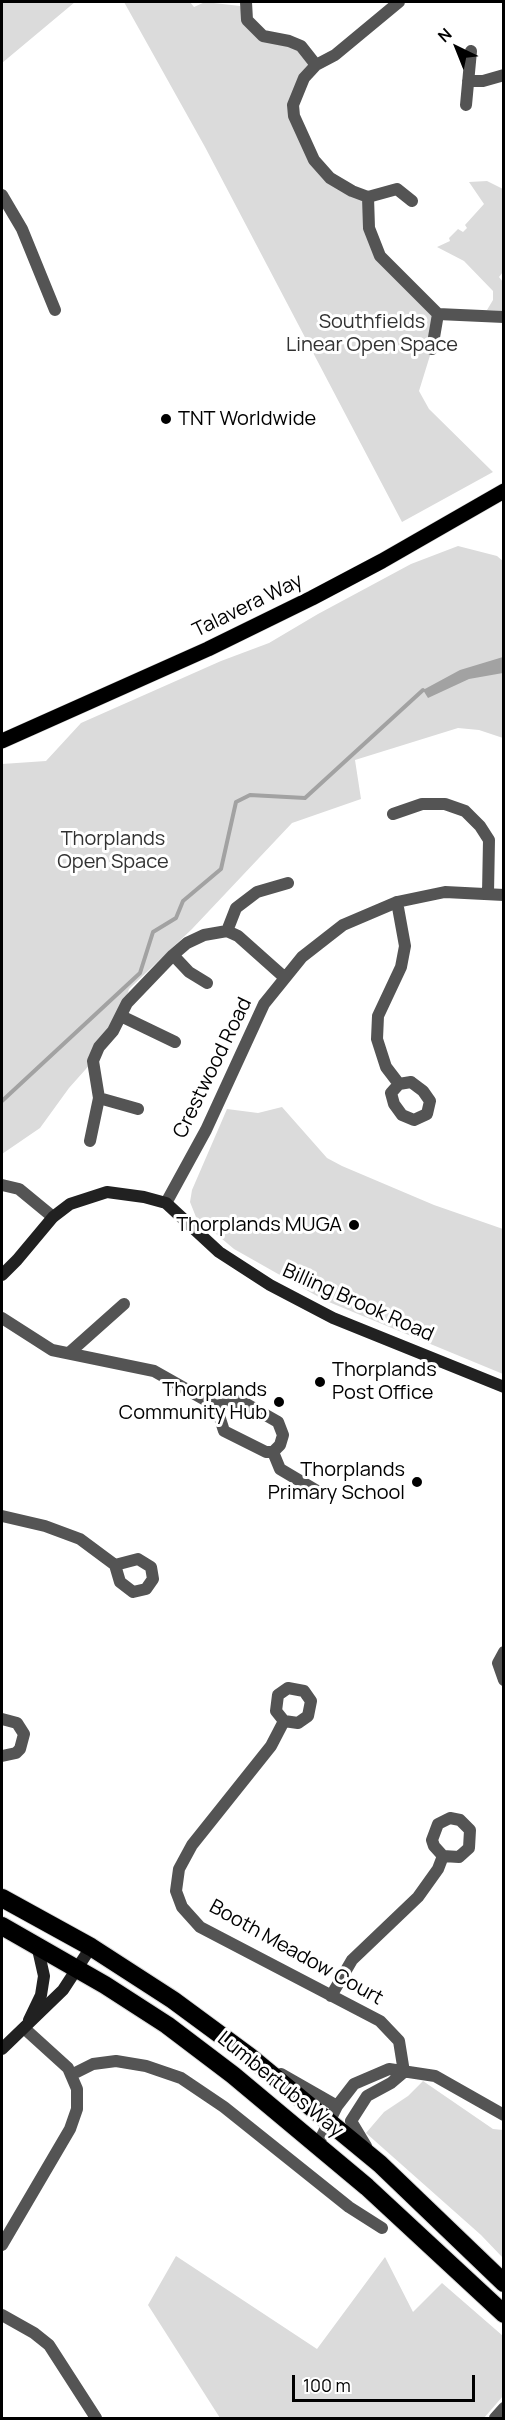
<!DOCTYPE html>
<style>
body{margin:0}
#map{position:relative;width:505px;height:2420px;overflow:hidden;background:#fff;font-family:Manrope,sans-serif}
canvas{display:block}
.frame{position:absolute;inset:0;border:3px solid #000;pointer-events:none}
.north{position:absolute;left:427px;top:18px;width:60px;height:60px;-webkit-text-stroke:4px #fff;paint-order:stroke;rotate:317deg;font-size:16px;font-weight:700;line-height:24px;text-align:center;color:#000}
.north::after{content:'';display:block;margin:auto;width:21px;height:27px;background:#000;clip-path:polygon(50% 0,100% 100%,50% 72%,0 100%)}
.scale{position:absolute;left:292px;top:2375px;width:183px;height:27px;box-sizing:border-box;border:3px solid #000;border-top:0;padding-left:8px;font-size:18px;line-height:21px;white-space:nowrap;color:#000;-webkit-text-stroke:4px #fff;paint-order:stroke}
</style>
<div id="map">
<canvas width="505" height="2420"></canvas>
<div class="frame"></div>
<div class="north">N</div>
<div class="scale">100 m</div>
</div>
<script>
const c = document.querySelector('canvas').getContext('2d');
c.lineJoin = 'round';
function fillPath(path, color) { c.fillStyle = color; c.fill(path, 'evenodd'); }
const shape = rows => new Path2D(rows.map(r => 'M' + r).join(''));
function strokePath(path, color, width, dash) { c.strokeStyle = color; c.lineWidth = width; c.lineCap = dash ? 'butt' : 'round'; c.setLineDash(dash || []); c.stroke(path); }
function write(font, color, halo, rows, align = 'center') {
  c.font = font + ' Manrope,sans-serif'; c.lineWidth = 6; c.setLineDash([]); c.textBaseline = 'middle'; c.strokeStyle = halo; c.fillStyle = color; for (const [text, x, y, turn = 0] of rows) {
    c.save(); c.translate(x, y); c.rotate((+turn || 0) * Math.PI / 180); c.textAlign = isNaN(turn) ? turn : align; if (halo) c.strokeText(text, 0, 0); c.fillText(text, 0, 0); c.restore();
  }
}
fillPath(shape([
 [2,2,75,2,2,63],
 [124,2,190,2,194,7,205,2,240,6,247,20,312,57,293,105,314,160,368,197,380,256,438,314,432,349,419,391,429,409,493,472,402,522,205,147],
 [487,181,503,189,503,272,499,277,503,282,503,311,487,310,493,300,493,291,464,261,437,247,450,241,449,238,458,229,463,232,467,228,465,225,484,204,469,182],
 [458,546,497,556,504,562,503,738,479,730,458,728,355,760,361,799,292,823,192,929,129,989,121,1016,93,1061,69,1088,40,1128,2,1154,2,764,46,761,81,723,221,661,269,643,318,614,411,564],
 [282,1107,327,1158,342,1166,434,1205,503,1229,503,1374,324,1300,234,1249,196,1217,190,1202,192,1190,227,1109,258,1113],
 [423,2081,493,2129,503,2130,503,2258,481,2235,366,2133,384,2112,408,2096],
 [176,2256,317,2349,385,2257,413,2312,442,2283,503,2336,503,2396,484,2418,220,2418,148,2305]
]), '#dbdbdb');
fillPath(shape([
 [503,657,503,673,469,679,428,698,423,690,460,670]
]), '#a2a2a2');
strokePath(shape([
 [2,1101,140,973,153,932,176,918,183,901,221,869,236,802,250,795,305,798,423,690]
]), '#a2a2a2', 4);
const primary = shape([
 [2,741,208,649,312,598,382,561,504,491]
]);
const highway = shape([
 [2,1898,91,1947,173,2000,249,2056,380,2164,504,2283],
 [2,1926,105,1985,167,2025,233,2075,367,2187,504,2314]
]);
strokePath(primary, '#dbdbdb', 16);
strokePath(highway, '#dbdbdb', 20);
strokePath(shape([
 [246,2,247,20,263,36,289,41,301,46,316,65],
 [399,2,335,55,316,65,304,78,293,105,294,116,314,160,330,178,352,191,368,197,397,189,412,201],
 [468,81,483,81,504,75],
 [466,105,471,51],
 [2,195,22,229,55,310],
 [368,197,369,228,380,256,438,314,504,317],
 [432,349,438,314],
 [393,814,422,804,445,804,465,811,480,826,489,840,488,893],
 [397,902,405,946,401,967,378,1016,377,1039,386,1067,399,1084],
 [227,931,236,908,257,892,288,883],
 [173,955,189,972,207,983],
 [121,1016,175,1042],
 [411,1082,423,1091,430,1101,427,1114,414,1120,402,1115,394,1104,391,1093,399,1084,411,1082],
 [99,1098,138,1109],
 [90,1141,99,1098,93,1061,99,1047,113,1031,127,1003,173,955,187,943,204,935,227,931,238,936,284,977],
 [2,1185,19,1189,53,1217],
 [166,1203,206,1130,264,1004,302,957,343,925,397,902,445,892,504,895],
 [2,1318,52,1350,154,1371,216,1406,241,1401,278,1422,283,1435,280,1445,273,1452,266,1452,224,1431,216,1406],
 [69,1353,124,1304],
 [273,1452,280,1469,317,1491],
 [2,1516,45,1526,80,1539,115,1565,120,1582,133,1592,146,1589,153,1579,151,1567,138,1559,115,1565],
 [504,1652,498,1663,504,1680],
 [2,1719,17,1723,24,1734,20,1749,16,1753,2,1756],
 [284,1721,298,1723,308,1716,311,1701,304,1691,288,1688,278,1695,276,1711,284,1721,271,1746,192,1845,179,1869,176,1891,182,1907,200,1927,380,2021,399,2041,404,2072],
 [331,1996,352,1960,418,1897,438,1869,443,1856,434,1846,432,1840,438,1824,450,1818,460,1820,470,1830,469,1848,459,1857,443,1856],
 [281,2074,337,2106],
 [71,2075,93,2064,116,2061,146,2066,181,2078,224,2107,349,2207,382,2228],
 [318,2144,337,2106,354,2084,389,2069,435,2076,504,2115],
 [366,2146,351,2121,367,2096,391,2083,404,2072],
 [2,2245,70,2129,77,2109,77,2089,68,2068,25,2029],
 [2,2315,34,2333,49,2345,96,2418],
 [495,2418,504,2408]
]), '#545454', 12);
strokePath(shape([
 [2,1275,17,1260,53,1217,70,1204,107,1192,144,1197,166,1203,219,1252,270,1285,333,1318,504,1387],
 [29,2020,41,1995,44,1976,37,1945],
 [2,2049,63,1990,91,1947]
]), '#212121', 12);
strokePath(primary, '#000', 15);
strokePath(highway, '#000', 18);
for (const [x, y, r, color] of [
 [166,419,6,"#000"],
 [354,1225,6,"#000"],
 [320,1382,6,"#000"],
 [279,1402,6,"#000"],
 [417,1482,6,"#000"]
]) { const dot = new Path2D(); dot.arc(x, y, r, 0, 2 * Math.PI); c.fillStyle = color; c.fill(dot); strokePath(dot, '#fff', 2); }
write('20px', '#323232', '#fff', [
 ["Southfields",372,322],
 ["Linear Open Space",372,345],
 ["Thorplands",113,839],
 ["Open Space",113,862]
]);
write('20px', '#000', '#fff', [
 ["TNT Worldwide",178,419,"left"],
 ["Thorplands MUGA",342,1225],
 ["Thorplands",332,1370,"left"],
 ["Post Office",332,1393,"left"],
 ["Thorplands",267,1390],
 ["Community Hub",267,1413],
 ["Thorplands",405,1470],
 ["Primary School",405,1493]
], 'right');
write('20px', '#000', '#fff', [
 ["Talavera Way",248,606,-26],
 ["Crestwood Road",213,1068,-64],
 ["Billing Brook Road",358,1303,24],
 ["Booth Meadow Court",296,1953,29],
 ["Lumbertubs Way",280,2085,39]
]);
</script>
